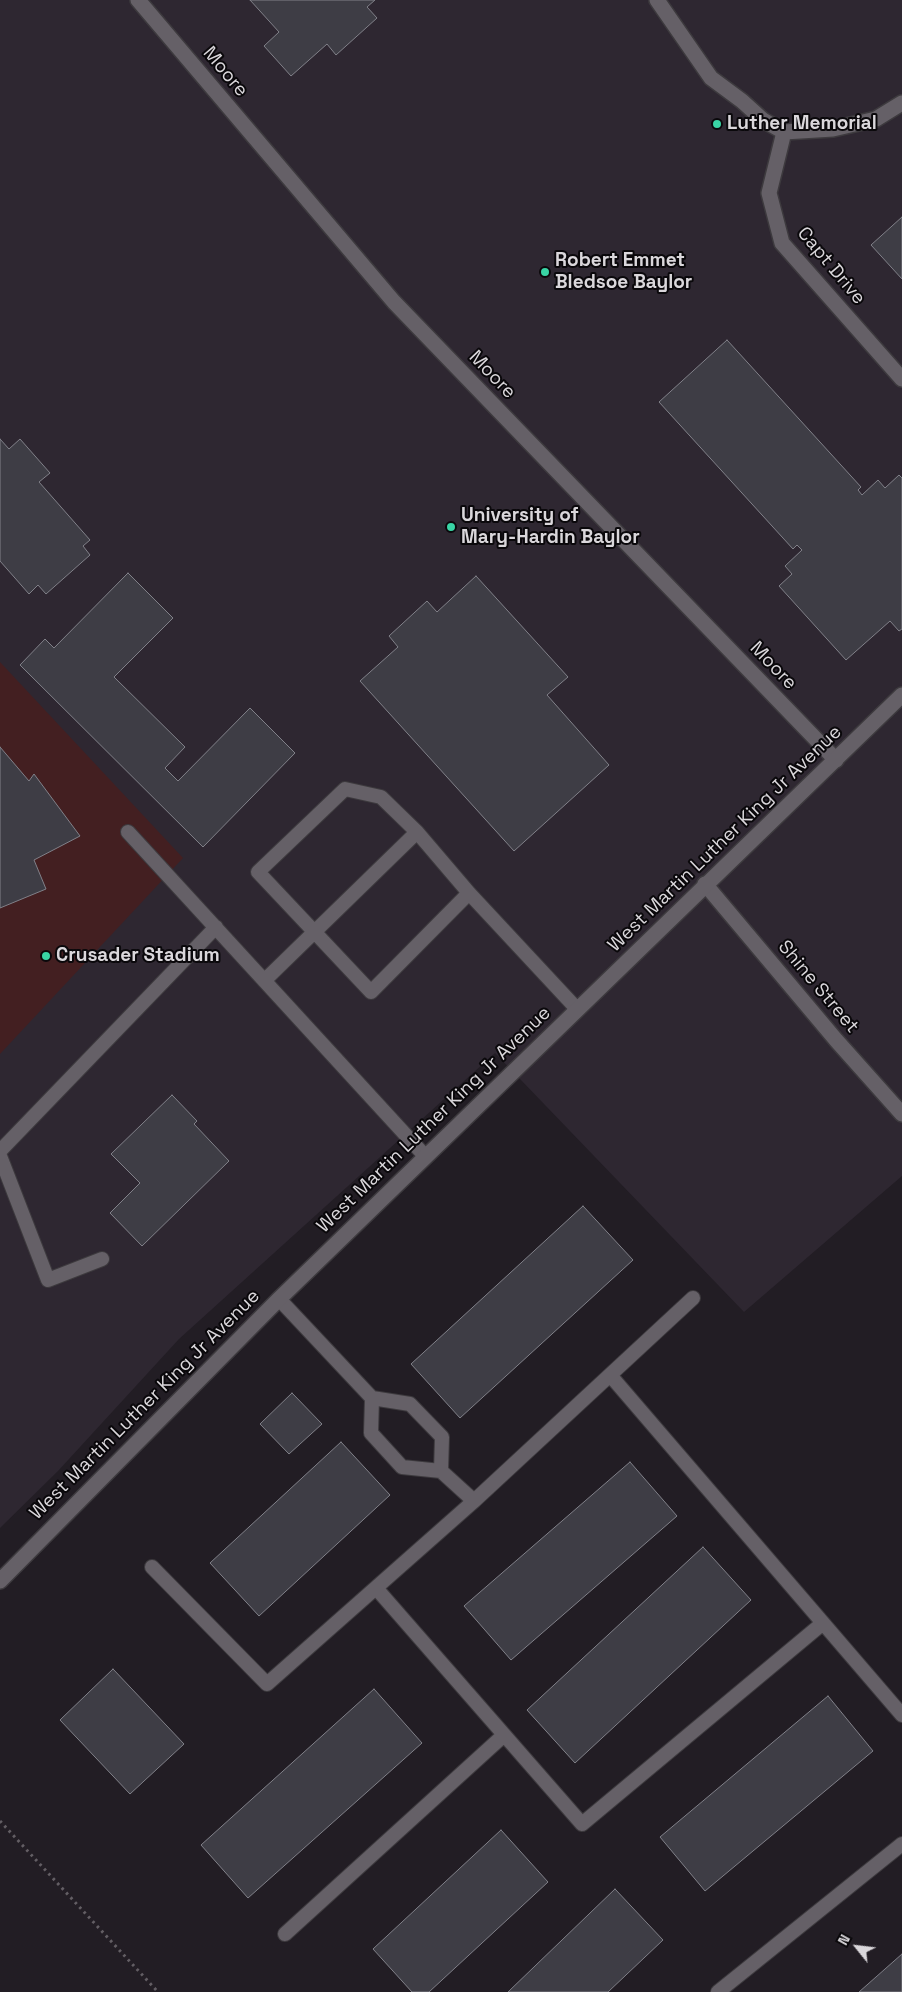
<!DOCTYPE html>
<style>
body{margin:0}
#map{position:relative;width:902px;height:1992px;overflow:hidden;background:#221d24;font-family:"Space Grotesk",sans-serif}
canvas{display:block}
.north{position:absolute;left:832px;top:1922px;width:50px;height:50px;-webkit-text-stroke:4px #0a080b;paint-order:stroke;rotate:299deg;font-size:14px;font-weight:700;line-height:20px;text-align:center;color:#dad7db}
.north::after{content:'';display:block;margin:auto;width:18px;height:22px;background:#dad7db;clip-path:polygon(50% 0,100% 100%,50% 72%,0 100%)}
</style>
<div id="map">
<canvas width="902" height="1992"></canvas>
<div class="north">N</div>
</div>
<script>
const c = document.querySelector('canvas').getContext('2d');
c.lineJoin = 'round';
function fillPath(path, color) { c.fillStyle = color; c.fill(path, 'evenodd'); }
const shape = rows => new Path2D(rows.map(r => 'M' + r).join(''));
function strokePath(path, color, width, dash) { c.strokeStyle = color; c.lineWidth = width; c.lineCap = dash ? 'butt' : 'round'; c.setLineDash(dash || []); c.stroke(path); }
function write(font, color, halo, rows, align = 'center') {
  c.font = font + ' "Space Grotesk",sans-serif'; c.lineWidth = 4; c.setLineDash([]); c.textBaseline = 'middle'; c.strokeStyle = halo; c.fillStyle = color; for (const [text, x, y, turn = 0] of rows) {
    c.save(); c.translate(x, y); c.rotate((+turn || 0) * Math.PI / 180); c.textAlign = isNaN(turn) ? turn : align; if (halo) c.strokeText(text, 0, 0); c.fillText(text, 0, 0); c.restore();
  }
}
fillPath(shape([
 [0,0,902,0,902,1176,744,1312,495,1053,179,1339,58,1471,0,1528]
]), '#2e2731');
fillPath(shape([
 [0,662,183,858,0,1054]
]), '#431f21');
const building = shape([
 [250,0,375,0,367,7,377,18,336,55,327,44,291,76,264,46,279,32,250,0],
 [902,217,902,279,871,245,902,217],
 [727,340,861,487,858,490,862,495,878,480,885,488,899,475,902,478,902,629,899,631,890,621,846,660,779,586,792,574,785,566,802,550,797,545,793,549,659,402,727,340],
 [0,439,9,449,20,439,50,473,39,482,90,540,83,546,90,555,46,594,38,585,29,594,0,561,0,439],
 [128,573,173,618,114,677,185,747,165,768,178,781,250,708,295,753,203,847,20,665,45,639,54,648,128,573],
 [476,576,568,677,547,695,609,765,514,851,360,681,398,647,389,636,427,601,437,612,476,576],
 [0,747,29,781,34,774,80,836,34,860,46,889,0,908,0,747],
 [172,1095,197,1121,194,1124,229,1161,142,1246,110,1213,140,1183,111,1154,172,1095],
 [583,1206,633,1260,460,1418,411,1364,583,1206],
 [292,1393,322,1424,289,1454,260,1424,292,1393],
 [341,1442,390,1495,259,1616,210,1563,341,1442],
 [630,1462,677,1516,511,1660,464,1606,630,1462],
 [703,1547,751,1600,575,1763,527,1710,703,1547],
 [113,1669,184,1744,130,1794,60,1720,113,1669],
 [374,1689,422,1743,248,1898,201,1845,374,1689],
 [828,1696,873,1751,705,1891,660,1837,828,1696],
 [501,1830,548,1882,429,1992,412,1992,373,1949,501,1830],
 [615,1889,663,1940,608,1992,508,1992,615,1889],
 [902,1954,902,1992,859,1992,902,1954]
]);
fillPath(building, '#3e3d45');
strokePath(building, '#818189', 1);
const service = shape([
 [128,832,425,1156],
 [469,893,371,992,258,872,345,789,381,797,417,832,469,893,577,1009],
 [265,980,417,832],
 [0,1151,216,927],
 [0,1156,48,1280,102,1259],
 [279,1299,372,1398],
 [610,1375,902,1715],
 [372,1398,410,1404,442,1437,441,1471,402,1467,371,1433,372,1398],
 [441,1471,474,1501],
 [152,1567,267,1684,474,1501,693,1298],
 [376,1588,582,1824,823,1623],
 [285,1934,504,1735],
 [718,1992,902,1844]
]);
const minor = shape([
 [138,0,394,302,836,760],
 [657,0,711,78,742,101,763,120,784,132,833,129,876,119,902,103],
 [784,132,769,193,782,243,902,379],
 [705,884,836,1040,902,1114]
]);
const tertiary = shape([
 [0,1581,279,1299,902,695]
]);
strokePath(service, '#3d3a3e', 16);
strokePath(minor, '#3d3a3e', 18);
strokePath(tertiary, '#3d3a3e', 18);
strokePath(shape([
 [0,1821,158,1992]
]), '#635e64', 3, [2.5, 4]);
strokePath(service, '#656067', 14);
strokePath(minor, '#656067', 15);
strokePath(tertiary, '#656067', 15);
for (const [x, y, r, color] of [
 [717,124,5,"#39d4a5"],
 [545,272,5,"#39d4a5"],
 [451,527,5,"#39d4a5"],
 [46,956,5,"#39d4a5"]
]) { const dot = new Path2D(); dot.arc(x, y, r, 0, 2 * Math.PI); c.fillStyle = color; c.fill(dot); strokePath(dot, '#0a080b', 2); }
write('19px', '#dad7db', '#0a080b', [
 ["Moore",225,72,50],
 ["Capt Drive",831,266,50],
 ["Moore",492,375,46],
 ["Moore",773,666,46],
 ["West Martin Luther King Jr Avenue",725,839,-44],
 ["Shine Street",818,987,50],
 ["West Martin Luther King Jr Avenue",434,1120,-44],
 ["West Martin Luther King Jr Avenue",145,1405,-45]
]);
write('bold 19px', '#dad7db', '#0a080b', [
 ["Luther Memorial",727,124],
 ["Robert Emmet",555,261],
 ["Bledsoe Baylor",555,283],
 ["University of",461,516],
 ["Mary-Hardin Baylor",461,538],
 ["Crusader Stadium",56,956]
], 'left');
</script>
